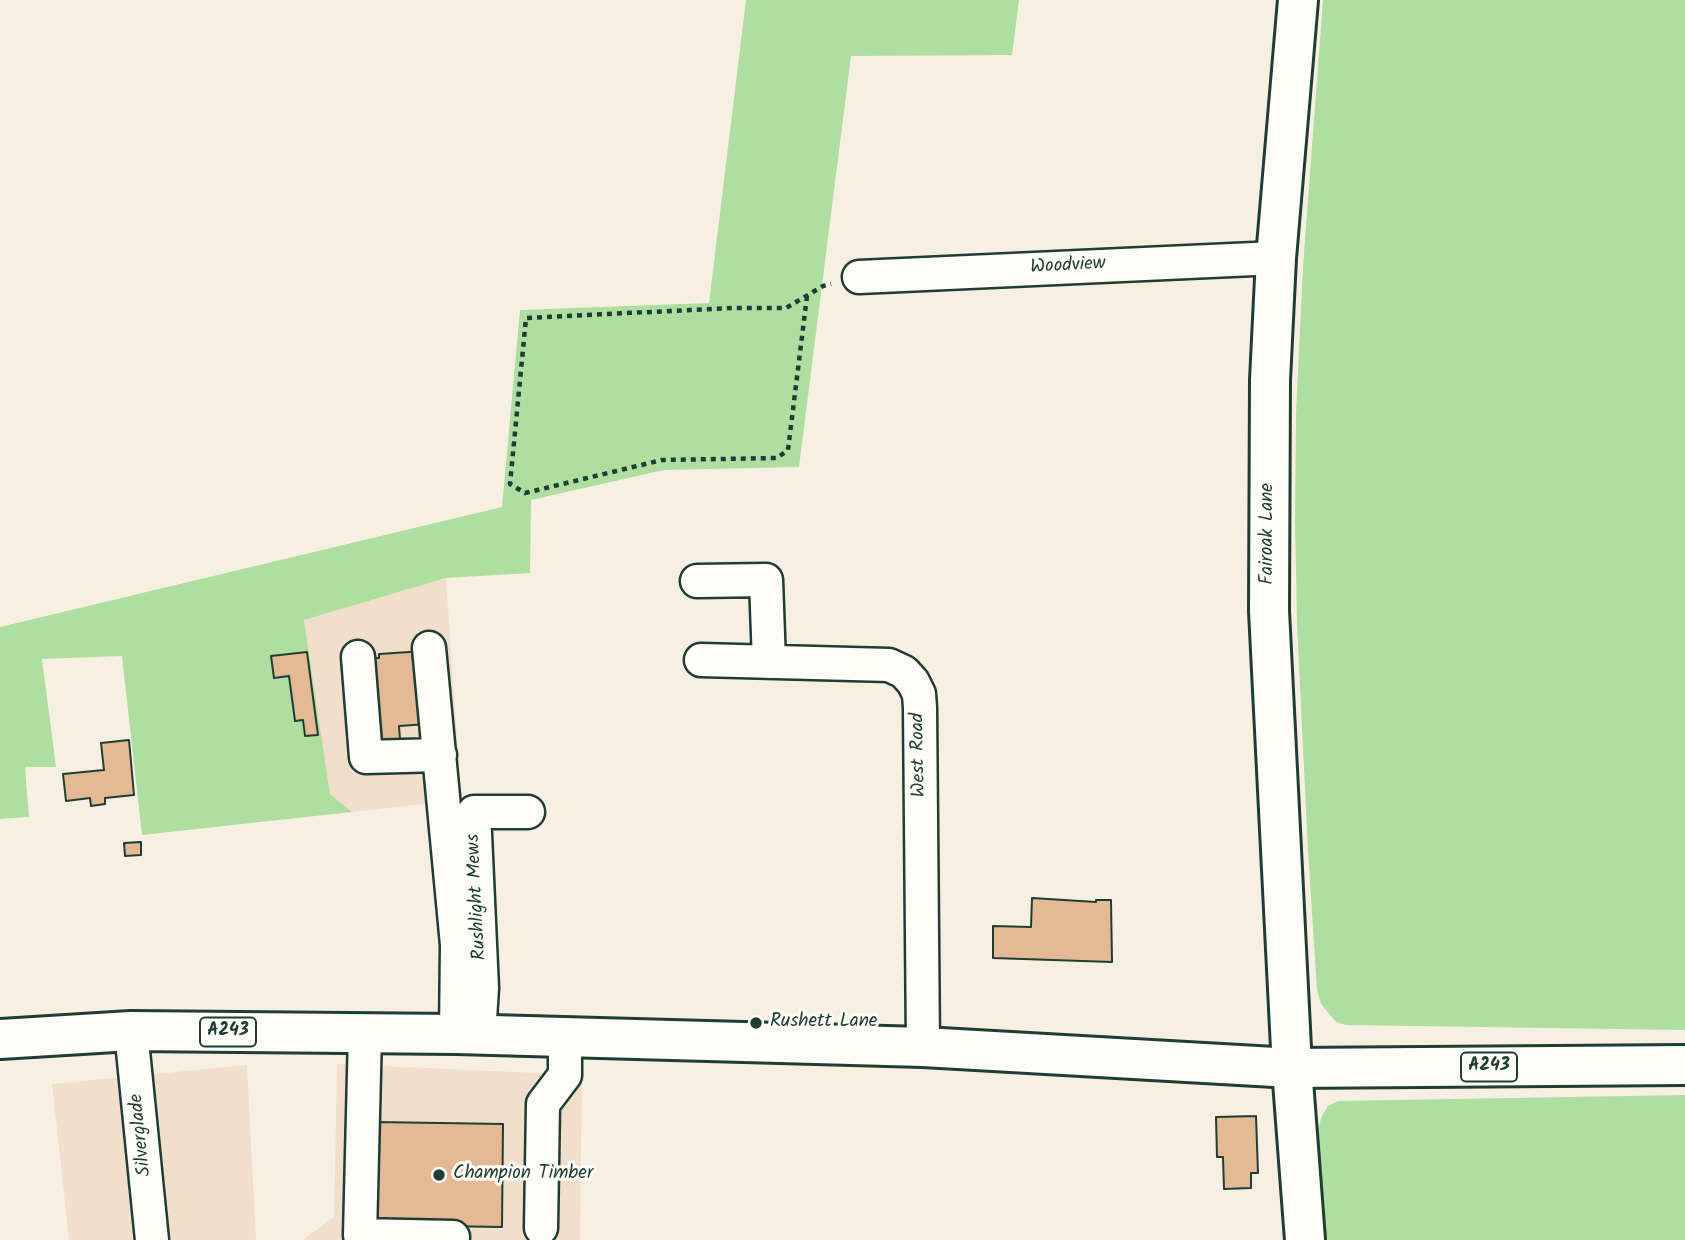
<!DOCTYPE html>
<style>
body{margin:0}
canvas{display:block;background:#f8efe3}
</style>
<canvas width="1685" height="1240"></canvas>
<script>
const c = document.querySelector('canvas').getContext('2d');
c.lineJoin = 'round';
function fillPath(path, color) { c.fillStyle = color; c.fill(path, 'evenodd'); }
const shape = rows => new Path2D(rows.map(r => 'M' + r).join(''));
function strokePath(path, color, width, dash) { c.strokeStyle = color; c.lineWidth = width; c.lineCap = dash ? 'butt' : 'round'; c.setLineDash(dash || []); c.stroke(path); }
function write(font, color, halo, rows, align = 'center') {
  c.font = font + ' Kalam,sans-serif'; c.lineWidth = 6; c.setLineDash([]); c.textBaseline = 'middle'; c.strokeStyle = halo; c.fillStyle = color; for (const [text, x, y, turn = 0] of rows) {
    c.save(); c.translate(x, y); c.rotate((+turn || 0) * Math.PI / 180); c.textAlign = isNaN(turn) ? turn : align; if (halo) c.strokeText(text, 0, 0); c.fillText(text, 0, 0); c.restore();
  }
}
fillPath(shape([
 [446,578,461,800,352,812,330,795,304,620],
 [337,1064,582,1075,580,1240,303,1240,334,1217],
 [247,1065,256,1240,69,1240,52,1084]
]), '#f2dfcb');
fillPath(shape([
 [746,0,1019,0,1012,55,851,56,799,467,664,470,531,500,530,573,446,578,304,620,330,794,352,812,142,835,122,656,42,659,56,767,25,767,29,817,0,819,0,627,502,507,520,310,709,303],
 [1323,0,1685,0,1685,1030,1346,1025,1336,1022,1321,1004,1317,990,1308,851,1297,624,1295,522,1296,414,1303,266],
 [1685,1095,1685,1240,1321,1240,1318,1132,1321,1118,1328,1106,1338,1101]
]), '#aedfa0');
const building = shape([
 [424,651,428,724,399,726,400,739,380,740,371,658,379,658,379,654,424,651],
 [307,652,318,735,305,736,303,720,295,721,289,676,274,678,271,656,307,652],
 [129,740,134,795,105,798,105,804,91,806,90,798,66,801,63,774,104,770,101,743,129,740],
 [141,842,141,855,125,856,124,843,141,842],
 [1032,898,1096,902,1096,900,1111,900,1112,962,993,958,993,926,1031,927,1032,898],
 [1256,1116,1258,1173,1251,1173,1251,1188,1224,1189,1223,1157,1217,1157,1216,1117,1256,1116],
 [376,1122,503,1124,502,1227,375,1225,376,1122]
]);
fillPath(building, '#e4ba94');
strokePath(building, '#1f3d34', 2);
const minor = shape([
 [859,277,1276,258],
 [697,581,766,580,769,662],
 [429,648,457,945,456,1034],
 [358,657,366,757,440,755],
 [701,660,889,665,904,672,913,682,919,694,920,708,923,1047],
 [131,1031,152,1240],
 [365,1033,360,1235,453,1237],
 [479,1035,482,988,474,812,528,812],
 [541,1228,543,1104,565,1075,565,1038]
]);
const major = shape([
 [1298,0,1276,258,1270,380,1269,611,1292,1068,1305,1240]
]);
const highway = shape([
 [0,1039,131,1031,456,1034,923,1047,1292,1068,1685,1065]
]);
strokePath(minor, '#1f3d34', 37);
strokePath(major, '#1f3d34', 44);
strokePath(highway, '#1f3d34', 44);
strokePath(shape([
 [807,296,788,450,777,458,662,460,525,493,510,484,526,318,732,308,786,308,823,286,831,284]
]), '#1f3d34', 4.5, [5, 5]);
strokePath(minor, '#fdfcf7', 32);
strokePath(major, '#fdfcf7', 38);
strokePath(highway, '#fdfcf7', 38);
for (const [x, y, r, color] of [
 [756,1023,7,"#1f3d34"],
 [439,1175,7,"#1f3d34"]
]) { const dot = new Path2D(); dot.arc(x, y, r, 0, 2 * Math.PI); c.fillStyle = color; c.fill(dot); strokePath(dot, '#fdfcf7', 2.5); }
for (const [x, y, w] of [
 [228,1032,56],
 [1489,1067,56]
]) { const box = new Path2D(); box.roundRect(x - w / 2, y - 14.5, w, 29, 5); c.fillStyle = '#fdfcf7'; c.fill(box); strokePath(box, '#1f3d34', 2); }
write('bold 18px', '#1f3d34', null, [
 ["A243",228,1032],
 ["A243",1489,1067]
]);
write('19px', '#1f3d34', '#fdfcf7', [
 ["Woodview",1068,267,-3],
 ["Fairoak Lane",1269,534,-90],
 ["West Road",920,755,-91],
 ["Rushlight Mews",478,897,-93],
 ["Silverglade",142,1135,-96]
]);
write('19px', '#1f3d34', '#fdfcf7', [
 ["Rushett Lane",770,1023],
 ["Champion Timber",453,1175]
], 'left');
</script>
